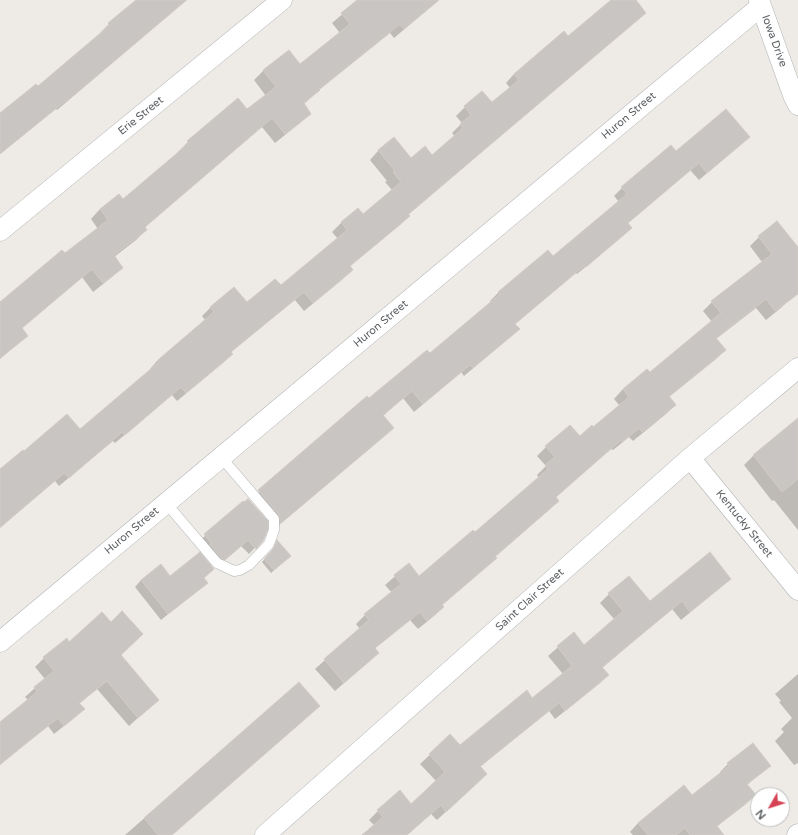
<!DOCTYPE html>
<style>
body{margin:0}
#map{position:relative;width:798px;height:835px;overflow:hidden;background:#eeeae5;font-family:"Varela Round",sans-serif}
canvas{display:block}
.north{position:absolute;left:750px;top:787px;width:40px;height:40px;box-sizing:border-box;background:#fff;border:1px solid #bec0c1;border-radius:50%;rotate:231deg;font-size:11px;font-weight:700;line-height:16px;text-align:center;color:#5d6164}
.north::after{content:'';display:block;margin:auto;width:14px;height:18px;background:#d64354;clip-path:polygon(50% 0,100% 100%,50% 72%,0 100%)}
</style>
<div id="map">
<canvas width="798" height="835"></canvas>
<div class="north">N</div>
</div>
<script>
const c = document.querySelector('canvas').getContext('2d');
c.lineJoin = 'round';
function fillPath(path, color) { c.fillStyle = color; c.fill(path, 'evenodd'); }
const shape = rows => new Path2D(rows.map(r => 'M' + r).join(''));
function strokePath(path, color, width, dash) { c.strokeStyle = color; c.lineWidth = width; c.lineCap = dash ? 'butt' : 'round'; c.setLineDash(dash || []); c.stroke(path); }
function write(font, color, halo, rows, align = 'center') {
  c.font = font + ' "Varela Round",sans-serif'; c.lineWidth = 4; c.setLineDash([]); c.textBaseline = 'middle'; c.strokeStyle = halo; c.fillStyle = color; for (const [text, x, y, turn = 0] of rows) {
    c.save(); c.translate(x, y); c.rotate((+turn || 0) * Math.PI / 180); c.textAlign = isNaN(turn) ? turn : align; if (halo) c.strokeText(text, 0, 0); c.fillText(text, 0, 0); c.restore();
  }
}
fillPath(shape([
 [137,0,187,0,57,110,56,109,0,154,0,115,38,88,102,34,101,32,109,24],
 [359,0,439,0,394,38,390,33,319,90,303,105,310,113,300,123,275,143,262,127,144,228,146,230,136,240,114,257,122,268,112,277,93,292,82,277,21,329,27,336,0,359,0,303,98,229,91,219,100,209,123,200,179,153,178,152,188,142,238,100,247,110,266,96,254,80,263,71,289,51,300,66,340,33,332,23],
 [613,0,634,0,636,21,408,215,409,216,400,225,349,267,343,279,304,311,295,300,230,352,232,354,223,363,177,401,172,395,115,443,113,441,59,486,55,481,0,528,0,471,79,431,151,370,150,369,158,360,205,320,202,316,211,307,247,304,280,287,338,239,332,232,341,223,358,210,363,215,392,190,385,182,387,181,370,160,378,151,394,138,411,159,432,156,455,137,452,133,462,123,456,116,465,107,482,92,492,103,510,88,506,83,514,74,568,38],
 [740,145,699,180,690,170,627,224,622,236,577,274,576,273,515,324,510,337,464,376,461,372,414,412,403,398,383,416,384,436,272,531,271,523,251,499,367,398,369,400,430,355,492,302,490,301,498,293,548,251,553,257,619,202,614,196,622,188,676,152],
 [759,237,798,249,798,291,782,307,766,320,756,308,716,339,725,350,716,359,669,397,675,405,666,414,633,441,629,437,613,450,611,449,555,497,558,501,549,510,495,557,441,605,443,607,434,616,418,629,410,620,374,649,368,662,335,691,315,669,360,629,356,624,365,615,392,593,385,585,408,565,419,578,474,534,539,478,537,475,546,466,537,456,546,447,579,438,593,428,620,406,614,399,623,389,650,373,712,322,703,311,712,302,762,262,750,246],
 [798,420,798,530,774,500,772,501,744,465,753,456],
 [243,503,262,540,249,554,241,546,218,565,198,542],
 [277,541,287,559,271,573,262,562,271,552,275,544],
 [170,577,203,578,207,583,161,620,135,587,141,580],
 [730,578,721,587,681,620,672,609,602,668,607,675,599,684,555,719,549,711,480,767,477,783,437,820,431,814,407,835,365,835,375,826,369,820,378,811,411,805,437,782,420,764,450,736,460,746,532,699,563,674,548,656,574,633,584,646,615,620,600,603,609,594,650,602],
 [69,643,120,655,158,700,129,726,97,689,79,704,83,709,74,718,54,734,48,726,0,765,0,723,28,700,25,697,45,679,35,667,44,658],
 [798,674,798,763,794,765,775,741,784,732,781,729,792,718,779,702,781,701,775,694],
 [299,683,319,706,172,835,125,835],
 [728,764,769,766,747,785,755,795,746,804,716,827,714,835,633,835,630,832,638,823,692,797,721,774,720,772]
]), '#0003');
const building = shape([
 [136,0,186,0,66,102,65,101,0,154,0,113,36,84,38,86,110,25,108,23,136,0],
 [357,0,439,0,404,29,400,24,319,89,320,90,304,103,311,114,285,134,272,118,145,227,147,230,114,255,123,268,103,283,92,269,22,328,28,336,0,358,0,302,62,250,65,253,108,220,100,209,119,194,123,199,189,143,187,141,238,98,247,109,276,87,263,70,289,50,300,64,350,24,341,13,357,0],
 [611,0,636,0,646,13,408,214,410,216,350,266,353,270,313,303,304,292,231,352,233,354,186,393,181,387,125,435,122,432,69,478,64,473,0,527,0,469,23,450,24,451,67,414,80,429,159,362,158,360,214,312,210,307,234,287,247,302,275,279,281,285,347,230,341,222,358,208,363,214,401,182,393,172,395,171,378,150,394,137,411,158,425,146,432,155,463,128,460,124,471,115,464,106,482,91,492,102,519,80,514,74,564,31,568,36,611,0],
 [726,109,750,137,707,173,699,163,628,223,632,228,586,267,585,265,515,324,520,329,473,368,470,365,423,404,412,391,383,415,394,428,280,524,279,515,258,490,367,396,369,398,427,350,430,353,500,294,498,292,548,250,553,256,627,194,621,187,671,145,676,151,726,109],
 [777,221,798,247,798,294,775,311,766,299,716,338,726,350,669,396,676,405,642,432,639,428,622,442,621,440,556,497,559,501,495,556,497,558,442,605,444,607,427,621,420,612,375,648,379,653,344,683,324,659,369,620,364,614,401,584,394,575,409,563,419,576,473,530,475,532,548,469,545,465,555,457,545,446,570,425,580,436,592,425,593,427,629,397,623,389,647,369,650,372,721,313,711,301,772,254,758,236,777,221],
 [798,418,798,479,782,492,753,455,798,418],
 [248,499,268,521,268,529,263,541,256,549,248,540,225,560,221,558,210,544,211,543,204,534,243,501,244,502,248,499],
 [277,540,291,556,274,570,264,559,274,548,277,540],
 [200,552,214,569,204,578,208,583,168,614,141,580,161,564,170,576,200,552],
 [710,552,731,579,690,612,682,601,602,667,609,675,565,711,559,703,480,766,487,774,446,812,441,805,407,835,362,835,383,817,377,810,400,790,411,804,445,772,429,754,450,734,460,745,527,690,532,698,572,666,557,646,574,632,584,645,623,611,608,593,629,576,650,601,710,552],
 [122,611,143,634,121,655,159,700,138,718,107,681,79,703,85,709,64,726,58,718,0,764,0,722,37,692,34,687,54,671,43,657,67,638,69,642,102,612,111,622,122,611],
 [299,682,320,706,172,835,158,835,144,818,299,682],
 [753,743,771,766,747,784,756,795,717,826,724,835,690,835,685,828,676,835,648,835,638,823,684,785,692,795,729,766,727,763,753,743]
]);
fillPath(building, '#c9c5c2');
strokePath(building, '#d2cbc4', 1);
const lane = shape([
 [166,503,217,563,234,571,240,570,249,565,269,544,274,530,274,519,221,457]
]);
const street = shape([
 [759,0,793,95,798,105],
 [0,231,282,0],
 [690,458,798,590],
 [0,642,761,6],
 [265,835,690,458,798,368],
 [797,835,798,834]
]);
strokePath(lane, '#b0b3b6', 11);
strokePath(street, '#b0b3b6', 21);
strokePath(lane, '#fff', 10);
strokePath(street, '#fff', 20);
write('11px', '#5d6164', '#fff', [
 ["Iowa Drive",774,41,70],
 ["Erie Street",141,116,-39],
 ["Huron Street",629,116,-40],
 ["Huron Street",381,324,-40],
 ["Kentucky Street",744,524,51],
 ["Huron Street",132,531,-40],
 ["Saint Clair Street",530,600,-42]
]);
</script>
